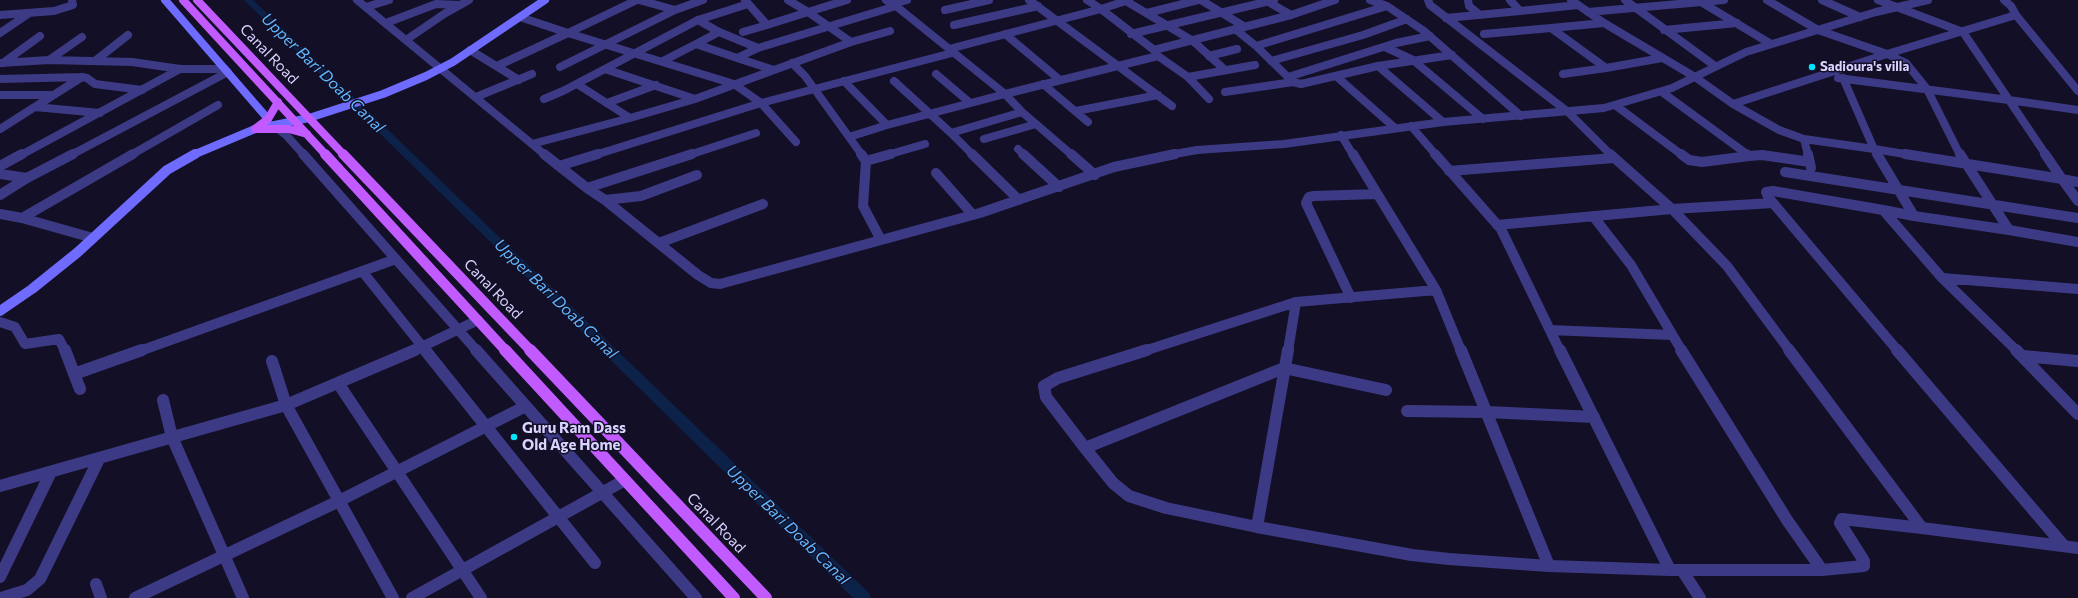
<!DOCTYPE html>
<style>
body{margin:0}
canvas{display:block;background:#130f26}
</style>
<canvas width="2078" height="598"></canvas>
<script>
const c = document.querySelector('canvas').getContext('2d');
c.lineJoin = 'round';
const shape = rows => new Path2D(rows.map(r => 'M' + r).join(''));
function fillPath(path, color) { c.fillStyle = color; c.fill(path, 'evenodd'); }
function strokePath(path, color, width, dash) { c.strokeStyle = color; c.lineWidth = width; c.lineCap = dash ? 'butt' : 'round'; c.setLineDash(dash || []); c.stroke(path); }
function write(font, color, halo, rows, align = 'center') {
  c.font = font + ' Commissioner,sans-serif'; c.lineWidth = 3; c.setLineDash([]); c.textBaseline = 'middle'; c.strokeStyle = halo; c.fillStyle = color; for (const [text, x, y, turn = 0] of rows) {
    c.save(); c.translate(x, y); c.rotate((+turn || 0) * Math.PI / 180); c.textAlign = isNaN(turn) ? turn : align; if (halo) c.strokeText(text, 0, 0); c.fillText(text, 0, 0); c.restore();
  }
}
fillPath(shape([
 [244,0,253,0,869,593,871,598,853,598,244,0]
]), '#0c2248');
strokePath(shape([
 [357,0,532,144,630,118],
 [639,0,675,10,703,0],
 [745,0,767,25,808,12,851,42,890,31],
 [788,0,808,12,847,0],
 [886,0,896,6,1005,94,1158,56,1154,50,1291,15,1335,0],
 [1029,0,1172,106],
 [1087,0,1101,9,1129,0],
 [1201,0,1245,27],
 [1265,0,1291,15],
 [1370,0,1387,6,1424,31,1521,116],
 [1428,0,1430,5,1568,112,1611,155],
 [1468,0,1469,6,1480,15],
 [1510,0,1520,11,1578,5],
 [1571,0,1604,23,1695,77,1733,104,1779,130,1804,139,1874,149,1878,155],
 [1625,0,1715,66],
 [1767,0,1818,30,1887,54,2016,15,2011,6,2004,0],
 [1822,0,1860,17],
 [1126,1,1193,41,1225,70],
 [1701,2,1771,44],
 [893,4,907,0],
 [366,7,389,0],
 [945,10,989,0],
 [1588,12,1724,0],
 [1147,13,1198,0],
 [0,15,54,11,73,5,72,0],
 [2016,15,2078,91],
 [520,17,568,33,637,0],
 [1446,18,1520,11],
 [698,20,719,32,758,48],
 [386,23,436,4,460,5],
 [954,25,1038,6],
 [1551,28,1604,23],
 [1235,29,1256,46,1387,6],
 [1664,30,1737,23],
 [719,32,696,44,737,58],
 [743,32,767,25],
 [0,33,28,14],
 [1005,34,1060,80],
 [1131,34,1274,0],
 [1484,34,1551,28,1606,68,1662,58],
 [406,40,444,14,469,0],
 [851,42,774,70,737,58,758,48,896,6],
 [1256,46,1293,82,1301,84,1378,66,1452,55],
 [1385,47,1413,60,1483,119],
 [949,49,1101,9,1154,50],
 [470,50,519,80],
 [1158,56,1188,77,1209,99],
 [1209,56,1237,49],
 [49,60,82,37],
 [95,61,128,35],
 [663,61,696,44],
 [1271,61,1363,35,1407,19],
 [0,63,49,60,132,62,180,69,225,69],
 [3,63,40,36],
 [792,63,805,76,862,155],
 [497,66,568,33,734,84,761,103,796,142],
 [1378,66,1443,122],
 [560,67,675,10],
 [605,69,695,99],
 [936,74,969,102],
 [1563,74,1606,68],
 [1336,76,1395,128],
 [1188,77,1255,65],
 [1288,77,1396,43,1430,36],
 [1838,78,2009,100,1963,32,1878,0],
 [1843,78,1874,149,1911,155],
 [0,79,82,77,87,78,95,84,142,90],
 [844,81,887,125,1005,94,1022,112,951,133,973,155],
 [894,81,951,133],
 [577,84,630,118,695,99,774,70],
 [1043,84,1088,122],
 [1225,92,1293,82],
 [1662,92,1748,155],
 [0,95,54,95],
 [476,97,532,74],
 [544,99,563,91,698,20,748,4],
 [607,103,656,85],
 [1733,104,1887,54,1906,63,1927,89,1960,155],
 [1615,105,1682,155],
 [35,107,100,113],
 [1076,111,1158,95],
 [1022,112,1072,155],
 [1411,126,1436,155],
 [0,129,82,77],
 [278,129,286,135,304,155],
 [1341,135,1353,155],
 [849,137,887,125],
 [984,139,1036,124],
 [1804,139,1808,155],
 [532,144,545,155],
 [1018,149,1024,155],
 [21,155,180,69],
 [71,155,228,72],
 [131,155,218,105],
 [595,155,761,103,952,53],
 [689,155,756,133],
 [887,155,925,144],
 [1169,155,1197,150,1284,144,1443,122,1604,108,1672,88,1746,52,1876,12,1928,0],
 [2046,155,2009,100,2078,110]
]), '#3d3a85', 8);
strokePath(shape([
 [303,154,477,351],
 [544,154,559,166,598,154],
 [861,154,866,161,863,206,881,240],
 [972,154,1019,200],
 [1023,154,1059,187],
 [1071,154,1095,175],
 [1435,154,1501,229,1560,351],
 [1610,154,1672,209,1727,266,1790,351],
 [1681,154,1689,160,1702,162,1749,156,1746,154],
 [1808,154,1811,168],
 [1877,154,1914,216,1883,210,1942,278,2017,351],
 [1905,154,2062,179,2045,154],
 [1749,156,1762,155,1810,162],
 [866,161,891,154],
 [0,166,22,154],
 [559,166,587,188,692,154],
 [1449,171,1614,158],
 [1785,172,2078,218],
 [936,173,973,215],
 [0,174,27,178,0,195],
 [27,178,73,154],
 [2062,179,2078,201],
 [2062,179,2078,182],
 [587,188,605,200,698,275,711,283,720,284,980,213,1114,167,1175,154],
 [605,200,641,196,697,175],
 [1883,210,1773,191,1766,192,1768,197,1898,351],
 [0,214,22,218,93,238],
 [1593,216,1631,265,1682,351],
 [1914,216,2009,230,1960,154],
 [22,218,133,154],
 [1497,225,1672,209,1773,203],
 [2009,230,2078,242],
 [659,243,763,204],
 [362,271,426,351],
 [1942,278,2078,289],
 [1436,290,1461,351],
 [1351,298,1306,203,1309,197,1314,196,1377,194],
 [0,322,15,327,25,344,59,339,65,351],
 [1550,330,1672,335],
 [140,351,396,259],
 [413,351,478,320],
 [1144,351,1296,302],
 [1288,351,1296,302,1436,290,1353,154]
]), '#3d3a85', 10);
strokePath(shape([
 [65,350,80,389],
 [425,350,595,563],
 [476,350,696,598],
 [1288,350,1257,527,1412,555,1449,559,1549,566,1670,570,1560,350],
 [1461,350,1549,566],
 [1789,350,1922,528,2078,548],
 [1897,350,2064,546],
 [2016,350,2078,414],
 [2023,356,2078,361],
 [272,361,286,405,393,598],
 [74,374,142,350],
 [338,383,481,598],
 [163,400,172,437,243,598],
 [1407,411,1487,412,1594,417],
 [1085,448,1046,397,1044,386,1058,378,1147,350],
 [0,486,286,405,415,350],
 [1257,527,1166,508,1129,496,1113,483,1085,448,1284,368,1386,390],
 [1670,570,1822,570,1787,520,1681,350],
 [1682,570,1700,598],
 [1822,570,1864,566,1864,561,1840,523,1842,519,1922,528],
 [0,577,51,472],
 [96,584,101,598],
 [1,598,27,590,40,579,99,459],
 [135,598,339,501,526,406],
 [412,598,625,480]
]), '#3d3a85', 12);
strokePath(shape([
 [165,0,268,119],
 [193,155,255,129,309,118,383,94,426,76,453,62,545,0]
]), '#6f6bff', 8);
strokePath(shape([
 [0,311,32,289,78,252,167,170,195,154]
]), '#6f6bff', 10);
strokePath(shape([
 [183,0,326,155],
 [197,0,344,155],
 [255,129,289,129,307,134],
 [255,129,268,119,278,102]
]), '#c25bff', 8);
strokePath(shape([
 [325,154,506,351],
 [343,154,531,351]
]), '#c25bff', 10);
strokePath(shape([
 [505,350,734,598],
 [530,350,766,598]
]), '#c25bff', 12);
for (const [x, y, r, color] of [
 [1812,67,4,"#00e5ff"],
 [514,437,4,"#00e5ff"]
]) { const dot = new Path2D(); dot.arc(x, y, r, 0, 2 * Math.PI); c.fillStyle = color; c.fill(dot); strokePath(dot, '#130f26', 1.5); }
write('bold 13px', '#d9d4ff', '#130f26', [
 ["Sadioura's villa",1820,67]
], 'left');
write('15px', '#d9d4ff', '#130f26', [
 ["Canal Road",269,54,46],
 ["Canal Road",493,289,46],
 ["Canal Road",716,523,46]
]);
write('bold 15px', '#d9d4ff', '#130f26', [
 ["Guru Ram Dass",522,428],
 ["Old Age Home",522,445]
], 'left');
write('italic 16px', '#62b6ff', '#130f26', [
 ["Upper Bari Doab Canal",323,73,44],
 ["Upper Bari Doab Canal",556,299,44],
 ["Upper Bari Doab Canal",788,525,44]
]);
</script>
